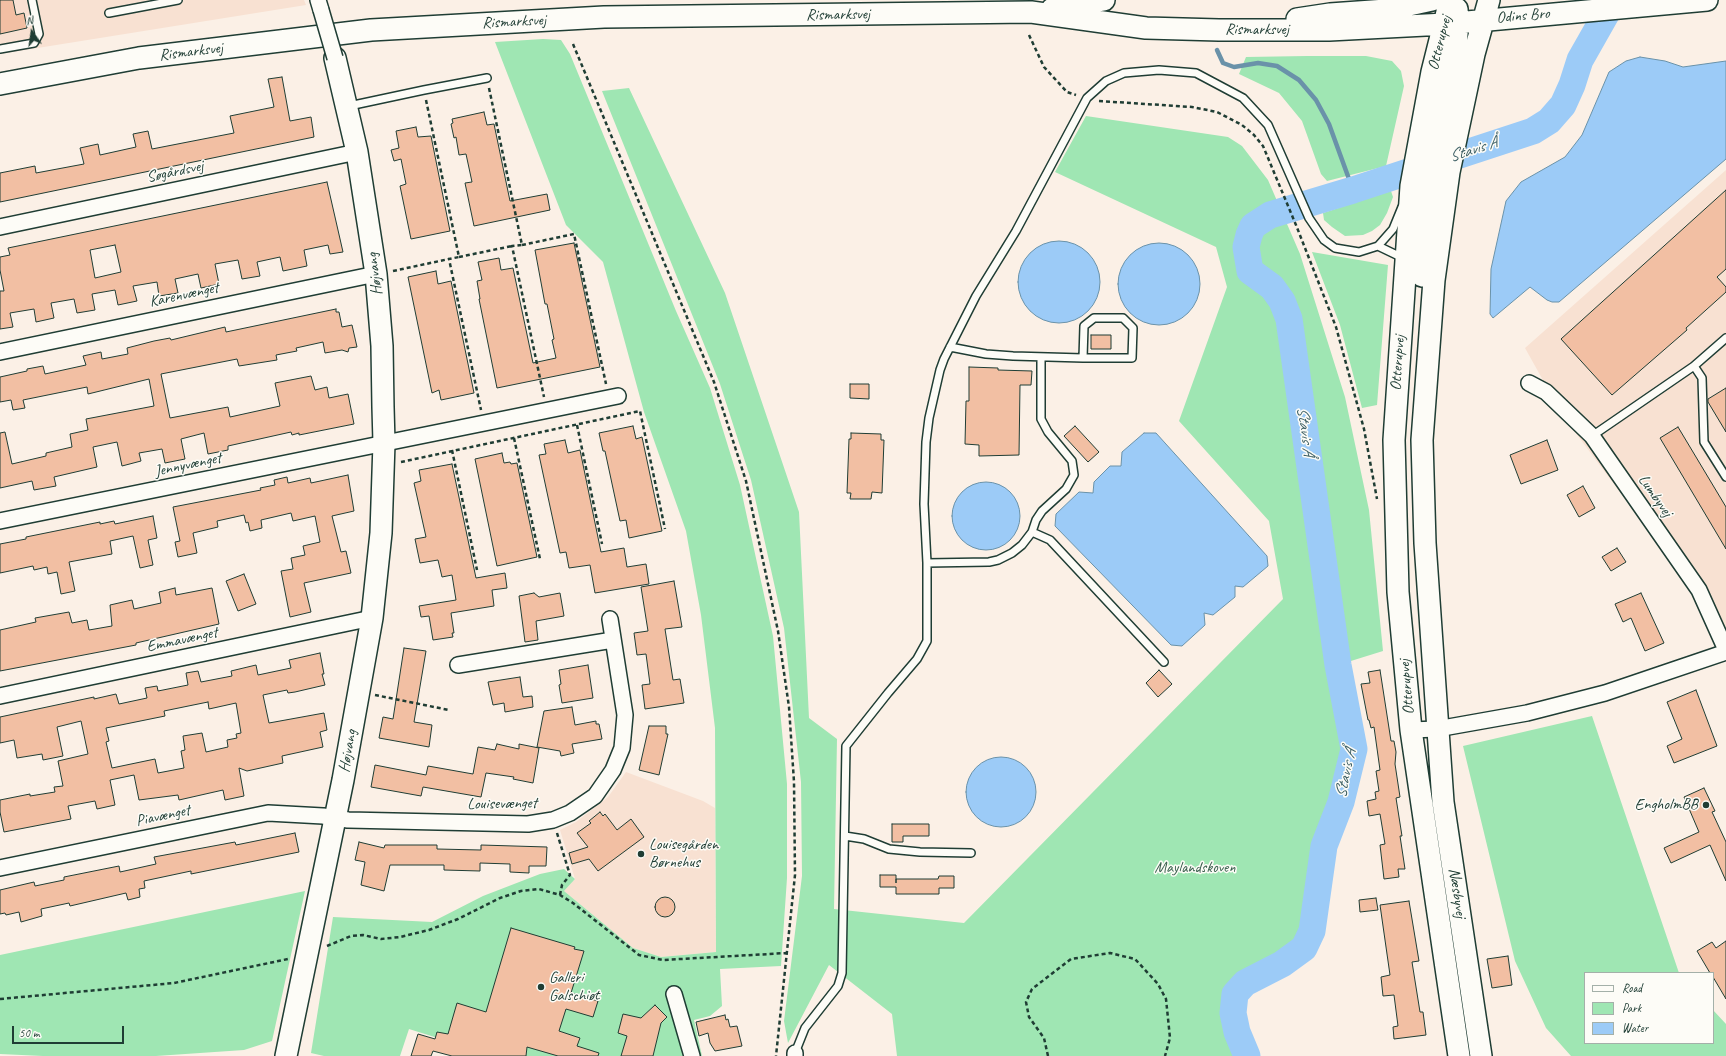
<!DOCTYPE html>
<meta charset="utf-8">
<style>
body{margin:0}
#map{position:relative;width:1726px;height:1056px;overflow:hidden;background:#fbf0e6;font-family:Caveat,sans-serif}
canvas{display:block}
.legend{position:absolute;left:1584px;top:972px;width:130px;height:72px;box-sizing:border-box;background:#fdfcf7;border:1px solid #a4b0a9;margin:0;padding:5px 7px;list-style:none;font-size:12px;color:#1f3d34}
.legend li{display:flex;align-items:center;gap:8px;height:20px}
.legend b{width:20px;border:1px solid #a4b0a9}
.north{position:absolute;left:12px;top:12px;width:40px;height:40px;-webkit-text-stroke:3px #fdfcf7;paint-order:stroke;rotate:347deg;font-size:11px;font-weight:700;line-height:16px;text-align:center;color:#1f3d34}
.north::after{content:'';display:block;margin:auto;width:14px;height:18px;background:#1f3d34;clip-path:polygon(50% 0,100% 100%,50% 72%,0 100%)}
.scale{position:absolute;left:12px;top:1026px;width:112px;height:18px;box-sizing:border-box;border:2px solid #1f3d34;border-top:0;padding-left:5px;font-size:12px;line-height:14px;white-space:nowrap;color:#1f3d34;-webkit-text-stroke:3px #fdfcf7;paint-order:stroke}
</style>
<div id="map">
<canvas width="1726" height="1056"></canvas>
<ul class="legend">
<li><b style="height:5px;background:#fdfcf7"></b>Road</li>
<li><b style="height:11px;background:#9fe6b3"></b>Park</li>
<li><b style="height:11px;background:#9ccbf7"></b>Water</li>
</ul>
<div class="north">N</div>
<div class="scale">50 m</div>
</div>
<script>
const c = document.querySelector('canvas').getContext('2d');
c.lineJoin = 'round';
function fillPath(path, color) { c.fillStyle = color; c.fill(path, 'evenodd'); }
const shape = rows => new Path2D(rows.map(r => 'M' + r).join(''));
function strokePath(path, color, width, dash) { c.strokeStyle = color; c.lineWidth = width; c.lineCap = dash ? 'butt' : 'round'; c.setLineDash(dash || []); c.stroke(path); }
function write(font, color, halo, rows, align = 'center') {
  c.font = font + ' Caveat,sans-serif'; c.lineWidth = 3; c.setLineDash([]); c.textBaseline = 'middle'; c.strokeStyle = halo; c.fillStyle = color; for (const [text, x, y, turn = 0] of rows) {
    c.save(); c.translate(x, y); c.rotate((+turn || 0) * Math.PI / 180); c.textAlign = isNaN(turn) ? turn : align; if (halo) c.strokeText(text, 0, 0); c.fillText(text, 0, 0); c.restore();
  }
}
fillPath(shape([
 [0,0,304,0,306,5,0,54],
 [1726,170,1726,634,1563,416,1525,348],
 [626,772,703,801,715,808,716,952,661,957,633,948,564,891,575,879,560,830,576,822,608,797]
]), '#f8e1d2');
fillPath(shape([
 [543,39,561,40,570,54,676,311,710,388,740,485,773,636,787,784,787,878,781,966,720,969,722,1006,710,1016,694,1020,702,1056,495,1056,409,1029,400,1056,324,1056,311,1053,333,917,432,922,483,896,540,874,564,869,575,879,564,891,633,948,661,957,716,952,715,728,701,615,686,531,644,412,603,262,566,225,495,42],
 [1307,56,1366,56,1392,61,1401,71,1404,86,1386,166,1327,181,1321,174,1302,121,1279,93,1239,74,1246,57],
 [629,88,725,293,799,512,809,718,837,739,834,909,964,923,1283,599,1269,521,1179,421,1227,287,1216,247,1055,172,1086,116,1228,137,1242,146,1268,180,1300,254,1345,397,1369,510,1383,651,1338,665,1354,749,1341,802,1324,846,1312,931,1304,948,1282,964,1245,983,1235,994,1233,1013,1237,1032,1247,1056,897,1056,892,1014,829,965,788,1043,784,1021,802,876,801,782,784,628,751,480,720,384,602,91],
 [1391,191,1393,197,1387,213,1380,225,1372,231,1363,235,1345,236,1332,227,1324,220,1323,213],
 [1312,252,1388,265,1377,405,1362,408,1340,325],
 [1592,716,1679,973,1585,973,1585,1043,1713,1043,1713,1010,1726,1024,1726,1056,1571,1056,1546,1028,1515,961,1463,746],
 [305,891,272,1041,244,1050,156,1056,43,1056,0,1054,0,955]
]), '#9fe6b3');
const water = shape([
 [1640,57,1665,61,1683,67,1726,61,1726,159,1559,302,1552,302,1547,300,1530,287,1493,318,1490,314,1491,269,1506,201,1521,182,1565,157,1582,135,1609,72,1626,61,1640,57],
 '1018 282a41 41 0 1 1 82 0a41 41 0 1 1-82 0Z',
 '1118 284a41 41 0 1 1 82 0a41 41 0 1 1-82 0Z',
 [1144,433,1156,433,1267,556,1268,566,1243,587,1235,586,1235,597,1213,615,1204,613,1205,625,1182,646,1171,645,1055,526,1056,514,1079,492,1093,493,1094,482,1110,466,1121,466,1122,452,1144,433],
 '952 516a34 34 0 1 1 68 0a34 34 0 1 1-68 0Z',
 '966 792a35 35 0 1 1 70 0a35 35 0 1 1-70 0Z'
]);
fillPath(water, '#9ccbf7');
strokePath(water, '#6a92a9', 1);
strokePath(shape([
 [1217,50,1223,63,1234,67,1258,63,1277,66,1299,80,1316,100,1329,124,1353,190]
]), '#6a92a9', 4.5);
strokePath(shape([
 [1247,1056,1237,1032,1233,1013,1235,994,1245,983,1282,964,1304,948,1312,931,1324,846,1341,802,1354,749,1338,665,1289,319,1282,301,1272,287,1250,271,1246,247,1249,235,1253,226,1270,215,1353,190,1533,131,1549,121,1563,105,1572,85,1580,60,1614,0]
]), '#9ccbf7', 27);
const building = shape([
 [0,0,13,0,16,15,24,13,27,28,0,34,0,0],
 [282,77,290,121,311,117,314,137,0,202,0,173,35,166,36,173,84,164,80,148,98,144,100,155,136,147,133,134,148,131,152,149,234,133,230,116,274,107,268,79,282,77],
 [484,112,487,125,494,124,510,201,547,194,550,210,474,226,465,183,472,182,466,154,459,155,456,137,454,138,451,124,453,123,452,119,484,112],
 [416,127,418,137,431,136,450,231,411,239,400,186,406,184,401,159,394,161,391,150,399,148,396,131,416,127],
 [327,182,343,252,330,254,328,245,304,250,307,266,283,271,280,257,257,262,260,276,242,279,238,260,215,264,219,284,201,288,198,274,175,279,178,293,159,296,157,282,133,286,137,301,118,305,115,290,92,294,95,310,77,313,74,299,51,303,54,318,36,322,34,309,10,313,13,327,0,329,0,291,4,291,0,270,0,257,10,255,8,248,327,182],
 [115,245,121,272,95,278,90,250,115,245],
 [1726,190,1726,269,1717,277,1726,287,1726,292,1686,328,1687,330,1612,395,1561,339,1726,190],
 [574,243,600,367,497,388,479,299,480,299,477,281,482,280,478,262,499,258,501,270,513,268,533,363,556,358,552,340,554,339,547,304,545,304,535,250,574,243],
 [436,271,438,284,451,281,474,393,441,400,439,390,432,393,408,277,436,271],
 [336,309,336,312,339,312,342,327,352,325,357,347,349,348,348,352,342,350,325,353,323,342,296,348,297,351,276,355,277,360,239,366,237,359,161,374,170,418,228,407,230,417,280,406,275,383,311,376,315,390,327,387,329,398,348,394,354,424,299,435,299,433,292,435,291,432,228,446,228,450,208,454,204,433,181,439,185,459,165,463,162,449,139,453,141,461,122,466,117,442,93,447,97,467,54,477,56,486,34,490,32,481,0,488,0,433,5,432,12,464,46,456,46,453,72,447,70,434,88,430,86,419,154,406,149,379,88,394,87,387,23,400,25,408,13,410,11,400,0,402,0,377,27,371,27,369,43,366,45,374,86,365,83,356,101,352,102,359,128,354,127,348,154,341,170,338,171,340,225,327,226,332,336,309],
 [1091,335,1111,335,1111,349,1091,349,1091,335],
 [969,367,998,368,998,370,1032,371,1031,385,1020,385,1019,455,979,456,979,445,965,444,966,401,969,401,969,367],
 [850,384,869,384,869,399,850,398,850,384],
 [1726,388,1726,432,1708,402,1708,399,1726,388],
 [633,426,636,439,642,437,662,531,629,538,626,520,620,521,605,451,603,451,599,433,633,426],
 [1075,426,1099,452,1088,462,1064,436,1075,426],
 [1678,427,1726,507,1726,549,1660,438,1678,427],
 [851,433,881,434,881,440,884,440,882,493,872,492,871,499,850,499,851,493,847,493,849,439,851,439,851,433],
 [565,440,568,453,580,450,601,552,624,548,627,567,646,564,649,584,595,593,590,565,569,568,566,552,560,553,539,455,546,454,544,444,565,440],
 [1547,440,1558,470,1521,484,1510,455,1547,440],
 [502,453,504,463,510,462,511,464,517,463,537,557,497,566,475,459,502,453],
 [452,464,476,578,505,573,507,588,492,590,494,606,451,613,454,633,452,633,453,637,433,640,429,616,421,617,419,606,456,600,452,575,442,577,438,560,420,563,415,539,426,537,414,483,421,481,419,470,452,464],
 [348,475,354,511,332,516,341,552,346,551,351,573,304,583,311,612,290,617,281,571,293,569,291,558,305,555,303,546,320,542,315,516,293,521,291,513,261,520,262,528,250,531,248,522,246,523,244,515,217,521,218,527,193,533,197,553,178,557,175,542,180,541,173,507,261,490,260,488,275,485,274,480,287,477,288,483,310,478,311,483,348,475],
 [1583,486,1595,508,1579,517,1567,495,1583,486],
 [153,516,157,538,148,540,153,565,140,568,133,536,110,541,112,554,69,562,75,591,61,594,57,572,48,574,47,567,34,570,33,566,0,573,0,544,26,539,26,537,100,522,100,524,114,521,115,524,153,516],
 [1617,548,1626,562,1611,571,1602,557,1617,548],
 [244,574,256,604,238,611,226,581,244,574],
 [674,581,682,627,665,629,673,680,680,679,684,703,645,709,642,685,650,684,646,654,637,655,634,633,648,631,641,587,674,581],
 [175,588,176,595,212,588,219,624,136,643,136,645,0,671,0,630,36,622,35,618,69,612,72,623,87,620,89,630,112,626,110,605,132,600,134,609,161,603,159,592,175,588],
 [534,593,539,597,560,593,564,616,536,621,538,640,525,642,519,596,534,593],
 [1641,593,1664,643,1645,651,1631,618,1623,622,1615,604,1641,593],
 [404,648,426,651,414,722,432,725,429,747,379,738,383,717,393,719,404,648],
 [320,653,324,674,322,674,325,685,295,692,288,693,287,690,263,695,269,723,324,713,327,730,320,732,323,747,282,756,283,763,247,771,239,768,244,796,225,800,223,790,179,800,178,795,139,800,134,775,110,780,115,805,97,809,95,801,68,806,71,819,4,832,0,812,0,800,30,794,30,796,55,792,54,787,63,786,58,761,88,754,81,721,57,727,63,756,43,760,42,754,17,758,14,740,0,743,0,717,94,697,94,699,116,694,119,704,147,698,145,688,157,686,158,691,188,685,186,673,198,671,201,682,232,676,231,671,256,665,258,675,291,668,289,660,320,653],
 [208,702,209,709,236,703,241,733,236,734,237,738,227,740,228,747,206,752,202,733,183,736,185,750,181,751,184,768,158,773,155,759,112,768,106,742,109,741,106,728,165,716,164,711,208,702],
 [588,665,593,698,562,703,559,685,561,684,559,670,588,665],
 [1159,670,1172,684,1158,697,1146,683,1159,670],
 [1380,670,1391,741,1394,741,1396,752,1395,764,1400,797,1396,798,1402,836,1400,836,1405,869,1398,869,1399,877,1384,879,1380,845,1385,844,1380,814,1369,816,1367,801,1376,799,1375,792,1379,791,1376,771,1380,770,1374,727,1371,728,1369,720,1368,720,1361,684,1370,683,1368,672,1380,670],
 [520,677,523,697,532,696,533,707,505,712,504,703,493,705,488,682,520,677],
 [1696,690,1717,746,1674,763,1667,746,1682,739,1667,702,1696,690],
 [572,707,575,725,596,721,596,724,599,724,602,739,572,744,574,753,561,756,560,751,537,747,544,711,572,707],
 [649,726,666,726,666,734,668,734,659,775,639,770,649,726],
 [497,744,519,749,519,744,539,748,533,783,513,779,514,777,486,773,481,797,423,787,421,796,371,787,375,765,426,775,428,766,473,774,478,747,495,750,497,744],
 [1704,788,1715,811,1712,812,1726,842,1726,881,1710,845,1671,863,1664,848,1699,832,1684,797,1704,788],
 [600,812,603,816,605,814,617,830,631,819,644,837,598,871,589,859,572,864,569,853,588,847,577,833,591,823,589,821,600,812],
 [892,824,929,824,929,836,903,836,903,842,892,842,892,824],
 [295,833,299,852,191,874,191,871,144,881,145,888,139,889,140,897,128,900,126,893,70,906,69,903,41,909,42,916,21,922,19,912,6,915,5,913,0,914,0,890,34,882,35,886,64,880,64,877,119,866,120,872,156,864,154,857,235,842,236,845,295,833],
 [359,842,384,848,385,845,437,845,437,849,481,850,481,845,547,847,546,866,529,866,529,873,510,872,510,864,480,863,480,871,444,870,444,865,390,865,384,891,361,885,365,862,355,860,359,842],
 [880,875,896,875,896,883,896,879,938,879,939,876,954,876,954,888,939,888,939,894,896,894,896,887,880,887,880,875],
 '655 907a10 10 0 1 1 20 0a10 10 0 1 1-20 0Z',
 [1376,898,1378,910,1360,912,1359,900,1376,898],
 [1409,901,1419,961,1412,962,1420,1012,1423,1012,1426,1035,1394,1039,1393,1027,1398,1026,1394,995,1383,996,1381,977,1390,975,1380,905,1409,901],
 [511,928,575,947,574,949,584,951,571,993,598,1001,593,1017,566,1009,559,1031,580,1038,577,1046,599,1053,598,1056,558,1056,527,1047,526,1056,452,1056,433,1051,431,1056,411,1056,418,1034,435,1039,437,1032,448,1034,457,1003,486,1012,511,928],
 [1726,941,1726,999,1713,977,1713,973,1710,973,1697,951,1712,942,1716,948,1726,941],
 [1508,956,1512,985,1492,988,1487,959,1508,956],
 [655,1005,667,1017,661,1023,653,1056,621,1056,627,1036,618,1033,623,1014,641,1018,655,1005],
 [725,1015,726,1020,728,1019,730,1027,737,1026,742,1046,715,1051,710,1043,708,1033,699,1036,696,1022,725,1015]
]);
fillPath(building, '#f2bfa3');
strokePath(building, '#1f3d34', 1);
const lane = shape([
 [109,13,178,0],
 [0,49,34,43,39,34,32,0],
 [349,106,424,90,487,78],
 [1378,246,1403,258],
 [950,347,986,354,1013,356,1083,358,1132,358,1133,328,1123,318,1094,318,1084,326,1083,358],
 [1694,366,1702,378,1704,442,1726,477],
 [1592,436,1694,366,1726,338],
 [1032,532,1050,540,1164,662],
 [927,563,989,562,998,560,1012,553,1022,545,1032,532,1036,520,1042,511,1066,489,1074,475,1072,461,1048,432,1041,419,1041,357],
 [845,836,864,839,889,849,920,852,971,853],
 [795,1053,805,1028,838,986,842,973,846,746,888,693,917,659,927,641,927,563,924,504,926,442,929,418,940,370,944,359,976,296,1016,231,1087,98,1106,81,1124,73,1159,70,1196,73,1243,98,1268,125,1309,218,1324,240,1335,248,1359,252,1378,246,1393,229,1402,207]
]);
const street = shape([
 [318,0,321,10],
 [0,227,357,152],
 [0,352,376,274],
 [1529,383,1546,392,1592,436,1699,590,1726,650],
 [0,521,618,396],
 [458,665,613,640],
 [0,696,372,618],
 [1411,730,1437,729,1527,713,1605,693,1726,652],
 [0,868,268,813,323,816,348,820,528,824,553,820,570,813,595,796,613,770,622,748,625,715,610,619],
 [674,994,692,1056],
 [795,1056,795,1053]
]);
const secondary = shape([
 [1450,0,1432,72,1411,186,1394,440,1398,592,1411,730,1459,1056],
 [1052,9,1104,0],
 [1297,19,1330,14,1386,10,1432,0],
 [0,84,139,58,371,30,604,17,1031,12,1146,28,1219,30,1329,30,1445,24,1707,0],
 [1422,276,1426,227,1433,178,1455,58,1458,22,1457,9],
 [286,1056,343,780,372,618,381,533,384,443,383,407,382,346,376,274,357,152,335,58],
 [1481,1056,1443,802,1425,543,1422,440,1434,280,1449,172,1474,54,1489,0]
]);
strokePath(lane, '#1f3d34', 10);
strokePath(street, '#1f3d34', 18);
strokePath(secondary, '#1f3d34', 24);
strokePath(shape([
 [1029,35,1044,67,1067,92,1076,95],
 [573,44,714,382,746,481,778,631,789,707,794,782,795,875,776,1056],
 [489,88,522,245,512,246,544,397],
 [426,100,459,257,449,259,481,410],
 [1099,101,1192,107,1217,112,1242,125,1254,135,1263,146,1296,225,1336,327,1364,429,1377,499],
 [522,245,574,234,606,384],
 [459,257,512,246],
 [393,271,449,259],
 [577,425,602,544],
 [514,438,540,559],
 [452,450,477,570],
 [401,462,640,411,665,529],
 [375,695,449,710],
 [557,833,570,875,562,885,560,895],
 [327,946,351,936,363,935,381,939,400,937,429,930,458,919,500,898,521,891,539,889,560,895,573,903,639,955,663,960,787,953],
 [0,999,174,983,288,959],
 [1048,1056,1044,1038,1029,1017,1026,1002,1032,989,1071,959,1110,953,1135,959,1158,984,1166,999,1170,1038,1165,1056]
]), '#1f3d34', 2.5, [4, 3]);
strokePath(lane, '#fdfcf7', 7);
strokePath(street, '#fdfcf7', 15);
strokePath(secondary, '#fdfcf7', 21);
const streetBridge = shape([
 [321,10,335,58]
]);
strokePath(streetBridge, '#1f3d34', 18, []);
strokePath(streetBridge, '#fdfcf7', 15);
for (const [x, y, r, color] of [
 [1706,805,4,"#1f3d34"],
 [641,854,4,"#1f3d34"],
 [541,987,4,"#1f3d34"]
]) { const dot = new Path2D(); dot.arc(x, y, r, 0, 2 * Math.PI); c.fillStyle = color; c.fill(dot); strokePath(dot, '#fdfcf7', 1.5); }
write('16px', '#1f3d34', '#fdfcf7', [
 ["Rismarksvej",838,15,-1],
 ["Odins Bro",1523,16,-5],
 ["Rismarksvej",514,22,-3],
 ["Rismarksvej",1257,30],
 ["Otterupvej",1440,43,-76],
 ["Rismarksvej",191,52,-7],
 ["Søgårdsvej",175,172,-12],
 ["Højvang",375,274,-97],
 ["Karenvænget",184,295,-12],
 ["Otterupvej",1398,363,-86],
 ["Jennyvænget",188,465,-12],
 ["Lumbyvej",1655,496,55],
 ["Emmavænget",182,640,-12],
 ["Otterupvej",1407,687,-95],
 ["Højvang",348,751,-80],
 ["Louisevænget",502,804,-1],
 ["Piavænget",163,816,-12],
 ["Næsbyvej",1457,893,82]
]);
write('16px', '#1f3d34', '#fdfcf7', [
 ["EngholmBB",1698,805,"right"],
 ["Louisegården",649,845],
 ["Børnehus",649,863],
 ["Galleri",549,978],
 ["Galschiøt",549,996]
], 'left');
write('16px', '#395f4d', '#fdfcf7', [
 ["Maylandskoven",1195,868]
]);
write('italic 17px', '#3e6065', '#fdfcf7', [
 ["Stavis Å",1473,150,-18],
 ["Stavis Å",1305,431,82],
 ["Stavis Å",1346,774,-78]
]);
</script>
